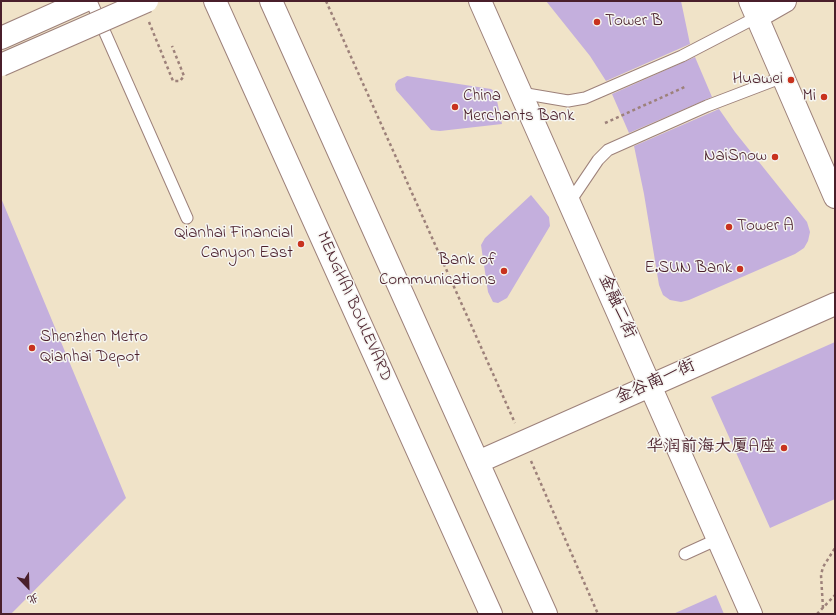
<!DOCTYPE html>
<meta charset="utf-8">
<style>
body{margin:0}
#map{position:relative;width:836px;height:615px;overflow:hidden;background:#f0e3c8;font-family:"Indie Flower","LXGW WenKai TC",sans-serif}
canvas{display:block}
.frame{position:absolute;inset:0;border:2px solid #4a1f2b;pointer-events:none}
.north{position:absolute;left:8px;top:567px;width:40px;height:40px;-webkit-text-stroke:3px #f6f6f2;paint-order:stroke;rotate:157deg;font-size:11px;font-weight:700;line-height:16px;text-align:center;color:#4a1f2b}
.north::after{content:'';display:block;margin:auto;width:14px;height:18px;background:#4a1f2b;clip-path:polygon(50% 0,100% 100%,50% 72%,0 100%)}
</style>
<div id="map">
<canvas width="836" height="615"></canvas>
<div class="frame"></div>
<div class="north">北</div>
</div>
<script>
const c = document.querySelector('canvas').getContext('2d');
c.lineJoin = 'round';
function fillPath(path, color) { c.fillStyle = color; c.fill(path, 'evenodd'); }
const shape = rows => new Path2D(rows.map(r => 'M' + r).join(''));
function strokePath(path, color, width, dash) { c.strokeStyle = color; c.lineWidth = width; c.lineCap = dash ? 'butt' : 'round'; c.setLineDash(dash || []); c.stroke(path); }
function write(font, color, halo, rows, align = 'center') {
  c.font = font + ' "Indie Flower","LXGW WenKai TC",sans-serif'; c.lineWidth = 3; c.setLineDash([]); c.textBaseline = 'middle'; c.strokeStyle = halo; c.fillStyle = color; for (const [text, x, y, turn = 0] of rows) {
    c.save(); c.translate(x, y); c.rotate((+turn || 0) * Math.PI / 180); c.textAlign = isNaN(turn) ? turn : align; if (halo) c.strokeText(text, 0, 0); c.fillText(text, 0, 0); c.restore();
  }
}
fillPath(shape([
 [546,1,681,1,690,44,606,81,590,56],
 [695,57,712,97,629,133,612,94],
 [407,76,491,89,494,91,496,96,502,124,440,131,431,130,396,90,395,84,398,80],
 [719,109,735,132,807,222,810,232,808,241,804,248,795,254,689,300,681,302,670,300,663,295,659,285,644,194,634,146],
 [531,195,549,217,550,226,507,298,498,303,493,302,488,292,481,245,485,238],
 [1,198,126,498,11,614,1,614],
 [835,342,835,499,770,528,711,397],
 [716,595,724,614,673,614]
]), '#c4afdd');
const lane = shape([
 [91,1,187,218],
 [521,93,568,101,585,98,682,56,757,17],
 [569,203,598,160,608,150,707,106,783,77],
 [685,554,718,539]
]);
const street = shape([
 [480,1,751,614],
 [750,1,835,197],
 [757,17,785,1],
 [478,462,835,304]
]);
const secondary = shape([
 [1,38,84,1]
]);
const primary = shape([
 [215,1,491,614],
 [271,1,546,614]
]);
strokePath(lane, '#9d817a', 13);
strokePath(street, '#9d817a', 24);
strokePath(secondary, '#9d817a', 24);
strokePath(primary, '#9d817a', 24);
strokePath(shape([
 [326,1,515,423],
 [149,22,173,81,180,81,184,76,172,46],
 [605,123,687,86],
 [531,461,598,614],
 [823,608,821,575,823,567,835,548],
 [817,614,835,595]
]), '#9d817a', 2.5, [3, 3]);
strokePath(lane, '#fff', 11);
strokePath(street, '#fff', 22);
strokePath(secondary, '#fff', 22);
strokePath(primary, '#fff', 22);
const secondaryBridge = shape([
 [1,65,147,1]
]);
strokePath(secondaryBridge, '#9d817a', 24, []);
strokePath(secondaryBridge, '#fff', 22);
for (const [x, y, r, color] of [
 [597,22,4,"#c8321e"],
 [791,80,4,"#c8321e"],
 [824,97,4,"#c8321e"],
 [455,107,4,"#c8321e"],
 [775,157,4,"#c8321e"],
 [729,227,4,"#c8321e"],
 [301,244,4,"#c8321e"],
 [740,269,4,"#c8321e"],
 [504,271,4,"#c8321e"],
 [32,348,4,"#c8321e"],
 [784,448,4,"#c8321e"]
]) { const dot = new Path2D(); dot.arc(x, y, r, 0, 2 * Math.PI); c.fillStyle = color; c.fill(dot); strokePath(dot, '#f6f6f2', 1.5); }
write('17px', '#4a1f2b', '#f6f6f2', [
 ["Tower B",605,22,"left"],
 ["Huawei",783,80],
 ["China",463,97,"left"],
 ["Merchants Bank",463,117,"left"],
 ["Mi",816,97],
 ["NaiSnow",767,157],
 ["Tower A",737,227,"left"],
 ["Qianhai Financial",293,234],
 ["Canyon East",293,254],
 ["Bank of",496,261],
 ["Communications",496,281],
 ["E.SUN Bank",732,269],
 ["Shenzhen Metro",40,338,"left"],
 ["Qianhai Depot",40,358,"left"],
 ["华润前海大厦A座",776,448]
], 'right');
write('17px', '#4a1f2b', '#f6f6f2', [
 ["MENGHAI BOULEVARD",353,307,66],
 ["金融二街",616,307,66],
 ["金谷南一街",656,383,-24]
]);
</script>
